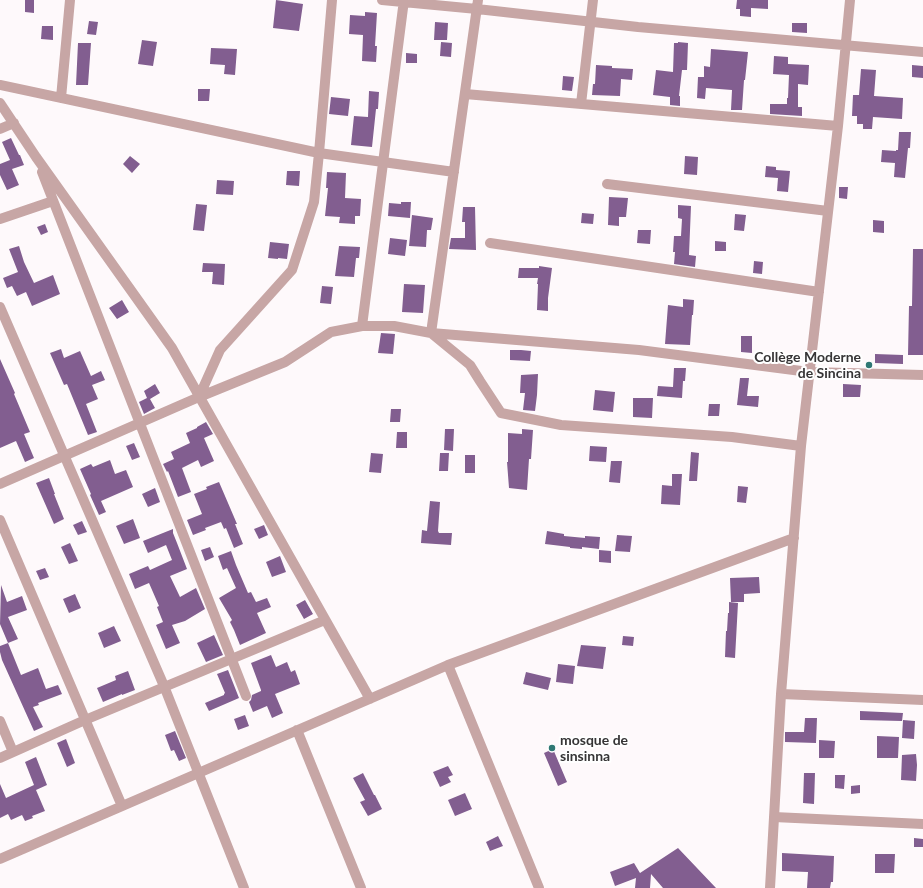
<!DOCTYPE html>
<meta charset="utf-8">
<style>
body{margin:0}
canvas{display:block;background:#fef9fb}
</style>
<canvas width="923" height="888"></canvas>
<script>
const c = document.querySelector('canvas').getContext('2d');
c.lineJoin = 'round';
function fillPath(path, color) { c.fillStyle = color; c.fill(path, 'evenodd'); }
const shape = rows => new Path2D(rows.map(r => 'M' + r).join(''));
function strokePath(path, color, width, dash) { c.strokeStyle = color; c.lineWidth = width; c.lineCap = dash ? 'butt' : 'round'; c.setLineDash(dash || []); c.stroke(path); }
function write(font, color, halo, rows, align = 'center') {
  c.font = font + ' Lato,sans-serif'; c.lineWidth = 4; c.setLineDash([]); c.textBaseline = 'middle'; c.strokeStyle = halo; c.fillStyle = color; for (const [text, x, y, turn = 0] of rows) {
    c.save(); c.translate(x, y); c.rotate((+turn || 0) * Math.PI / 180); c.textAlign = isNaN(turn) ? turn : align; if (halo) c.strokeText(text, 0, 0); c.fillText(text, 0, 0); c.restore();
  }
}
fillPath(shape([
 [25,0,34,0,34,13,25,12],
 [276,0,303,4,299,31,273,28],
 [737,0,768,0,768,9,751,8,751,17,740,16,740,9,736,9],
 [365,12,377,13,375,46,377,46,376,62,362,61,363,35,349,34,350,15,365,16],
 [89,21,98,22,96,35,87,34],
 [435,22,448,23,447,40,434,40],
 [792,23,807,23,807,33,792,32],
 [42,26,53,26,53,40,41,39],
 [142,40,157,42,153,66,138,64],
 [441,42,452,43,451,57,440,56],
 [678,42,688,43,687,70,682,70,679,96,680,96,680,106,670,105,670,97,653,95,656,70,673,72,674,43,678,43],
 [78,43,91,43,88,85,76,85],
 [211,48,237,49,235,75,224,74,225,65,210,64],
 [711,49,748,52,745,80,744,80,742,110,731,110,732,90,706,88,705,99,697,98,698,77,704,77,704,66,710,67],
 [406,53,417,54,417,63,406,63],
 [774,56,788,57,788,64,809,65,808,85,798,84,798,107,802,107,802,116,770,114,770,104,787,104,787,98,788,98,789,75,773,74],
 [596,65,612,66,612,68,633,69,632,80,621,79,620,96,592,95,593,84,595,84],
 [912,65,923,66,923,78,912,77],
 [861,69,876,70,874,96,903,98,902,119,873,117,872,129,863,129,863,124,857,124,857,116,852,116,853,95,859,95],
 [563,76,574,77,572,91,562,90],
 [198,89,210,89,209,101,198,101],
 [369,91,379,92,378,109,376,109,372,147,351,145,354,116,368,117],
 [331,97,350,99,348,116,329,114],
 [899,132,911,132,910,148,908,148,905,178,894,177,895,163,881,162,882,150,896,151,896,150,898,150],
 [11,138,19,155,20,155,24,165,12,169,19,185,7,190,0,175,0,164,10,160,2,142],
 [130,156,140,164,132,173,123,164],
 [685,156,698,157,697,175,684,174],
 [766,166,776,167,776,170,790,171,788,192,777,191,778,178,765,177],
 [287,171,300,171,299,186,286,185],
 [327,172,346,173,345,198,361,199,360,216,355,216,355,224,339,223,340,217,325,216,328,188,326,188],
 [217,180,234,181,233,195,216,194],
 [839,187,848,187,847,199,839,198],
 [609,197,628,198,626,217,619,217,619,226,608,225],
 [401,202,411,202,410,218,388,216,389,203,401,204],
 [196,204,207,205,204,231,193,230],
 [678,205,691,206,689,255,696,256,695,267,674,264,675,252,673,252,674,236,681,236,682,219,678,218],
 [463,207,475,207,476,250,449,249,451,238,465,238,465,222,462,222],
 [582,213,594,214,593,224,581,223],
 [735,214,746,215,744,231,734,230],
 [412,215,433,218,431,230,427,230,426,247,409,246],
 [873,220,884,221,884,233,873,232],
 [45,224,48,232,41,235,37,227],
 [638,230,651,230,650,244,637,243],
 [390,238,407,240,405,256,388,254],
 [715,241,726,242,726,251,715,251],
 [270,242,289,244,287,259,278,258,278,259,268,258],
 [19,246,24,262,34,283,53,275,60,294,32,306,26,292,17,296,12,286,7,288,3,278,18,272,9,249],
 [339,246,360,247,359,258,356,258,354,277,335,276],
 [913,249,923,249,923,355,908,355,909,306,912,306],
 [754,261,763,262,762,274,753,273],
 [203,263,225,264,224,285,212,284,213,272,202,272],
 [539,266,552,268,548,298,548,311,537,310,538,284,537,284,538,278,518,278,519,268,539,268],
 [404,284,425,285,423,313,402,312],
 [322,286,333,287,331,304,320,303],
 [683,299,694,300,693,315,692,315,690,345,665,344,668,305,683,307],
 [122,300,129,312,117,319,109,308],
 [381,333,395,334,393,354,378,353],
 [741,336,752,336,752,353,741,352],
 [61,349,64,358,80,351,91,376,101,371,105,380,92,385,98,399,86,404,97,432,88,435,67,384,64,385,50,353],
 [510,350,521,350,531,351,530,361,510,360],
 [875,354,903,355,903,364,875,363],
 [0,359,15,393,14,394,30,432,24,434,34,458,25,462,16,441,0,448],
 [674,368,686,368,685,381,683,381,682,398,657,396,658,386,673,387],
 [538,374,537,395,535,411,523,410,525,393,520,393,521,375],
 [740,378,749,378,747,396,759,396,758,407,737,405],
 [155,384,160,393,150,399,155,408,144,414,139,402,147,398,144,391],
 [843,384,861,385,860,397,843,397],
 [595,390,615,392,613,412,593,410],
 [633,398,653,398,652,418,633,417],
 [709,404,720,404,719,416,708,416],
 [391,409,401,409,400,422,390,422],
 [206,422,213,434,204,438,214,461,201,467,198,460,182,468,191,492,178,497,168,471,167,472,163,464,174,459,171,452,190,443,186,433,197,428,197,427],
 [445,429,454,429,453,451,444,450],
 [522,429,533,430,531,459,529,459,527,490,509,488,507,462,508,462,508,433,522,434],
 [397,432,407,432,407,448,396,448],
 [134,443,140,457,132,460,126,446],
 [590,446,607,447,606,462,589,461],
 [691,452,699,453,697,481,689,481],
 [371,453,383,454,381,473,369,472],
 [440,453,449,453,448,471,439,471],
 [465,455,475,455,475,473,465,473],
 [110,460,115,474,126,470,133,487,101,501,106,512,99,515,90,495,91,494,80,469,91,464,93,467],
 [611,461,622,461,620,483,609,482],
 [672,474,682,474,680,505,661,504,662,485,672,486],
 [49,478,55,494,54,494,64,519,54,524,36,483],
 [219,482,237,524,235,524,243,544,234,548,226,528,224,529,221,522,205,528,206,530,193,535,187,520,202,514,194,494,207,489,206,487],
 [738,486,748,487,746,503,737,502],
 [155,488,160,502,148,507,142,494],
 [430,501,440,502,438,531,439,533,452,533,451,545,421,543,422,530,427,531],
 [133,519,140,538,124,544,116,526],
 [82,521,87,532,78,535,73,525],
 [264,525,268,535,259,539,254,529],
 [173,529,173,533,177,543,187,569,170,576,180,597,196,588,205,609,185,621,172,625,180,643,166,649,156,625,163,622,157,607,159,606,149,583,135,589,129,574,148,566,150,570,172,560,166,545,148,553,143,541],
 [547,531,564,534,564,536,585,538,585,536,600,537,599,549,582,547,582,549,570,548,570,547,545,544],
 [617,535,632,536,630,552,615,551],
 [70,543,78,561,69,564,61,547],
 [210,547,214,557,205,561,201,550],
 [599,550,611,551,611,563,599,562],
 [231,551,236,565,248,593,251,592,256,602,267,598,271,607,257,613,266,633,240,645,234,630,230,622,232,620,219,598,236,588,227,568,223,570,218,556],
 [280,556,286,572,272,577,266,562],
 [45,568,49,577,40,580,36,571],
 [759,577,760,593,744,594,744,602,731,602,730,578],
 [1,585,7,602,22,596,27,610,8,617,18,639,8,643,0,624],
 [75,594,81,608,69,613,63,599],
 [305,600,313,614,304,619,296,605],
 [729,602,738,603,735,658,725,657,726,631,727,631,728,613,729,613],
 [114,626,121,641,104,648,98,633],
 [214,635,223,655,206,662,197,643],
 [623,636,634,637,633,646,622,645],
 [8,643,21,675,38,668,46,689,58,685,62,694,38,703,39,705,33,707,43,727,34,731,2,660,0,652,0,646],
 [581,645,606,647,603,669,577,666],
 [271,655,276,667,287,662,291,672,295,670,300,684,275,694,283,713,272,718,267,706,253,712,249,702,251,700,252,695,261,691,261,690,251,663],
 [558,664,575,666,573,684,556,682],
 [228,670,239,698,209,711,205,703,224,695,224,694,225,693,217,674],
 [128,671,135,690,122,695,122,694,103,702,97,688,116,680,115,676],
 [526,672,551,678,548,690,523,684],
 [860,711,903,713,902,721,860,720],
 [245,715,249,726,238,730,234,719],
 [805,718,817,718,816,743,785,742,785,732,804,732],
 [903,720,915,721,914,739,902,738],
 [175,731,186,758,179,761,174,750,171,751,165,735],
 [877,736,899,737,898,758,877,758],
 [66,739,75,763,67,767,57,743],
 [819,740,835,741,834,758,819,758],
 [553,749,567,782,558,786,544,753],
 [916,754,917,765,916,781,901,780,902,755],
 [36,757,47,785,36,790,45,811,32,816,33,818,25,821,22,815,11,820,8,814,0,818,0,784,6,798,34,785,25,762],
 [448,766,453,775,448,777,451,782,440,787,433,772],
 [363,773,374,795,375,795,382,809,368,816,360,802,365,800,353,778],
 [804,773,815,773,814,804,803,803],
 [835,775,845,775,844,789,835,788],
 [860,785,860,793,851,794,851,786],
 [465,793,472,809,455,816,448,800],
 [498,836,503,846,490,851,486,842],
 [914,838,923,839,923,847,914,847],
 [678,848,716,888,663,888,651,874,650,888,635,888,636,878,615,886,610,872,634,863,640,873],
 [782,853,834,856,833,882,831,882,830,888,807,888,808,872,782,871],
 [875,854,895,854,894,873,875,873]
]), '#825e90');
strokePath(shape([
 [382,0,477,9,638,27,923,52],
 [478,0,431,333,639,350,809,372,923,375],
 [0,85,319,153,454,172],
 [465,94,838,126],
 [61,98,70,0],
 [0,103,36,157,172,348,370,699],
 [581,104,593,0],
 [0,129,14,123],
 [42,172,246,696],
 [607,184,828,211],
 [0,219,53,201],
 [490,243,819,292],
 [0,307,164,686,244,888],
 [362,326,404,0],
 [199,397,220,350,292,270,314,202,319,153,332,0],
 [0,484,199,397,285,362,331,332,362,326,394,326,431,333,470,365,480,381,501,413,561,425,732,437,801,446],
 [0,520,122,806],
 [448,665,539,888],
 [781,694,923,700],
 [0,721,13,752],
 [297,730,361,888],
 [0,758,85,720,325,620],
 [774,817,923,824],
 [0,859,448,665,794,538],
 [770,888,781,694,801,446,838,126,850,0]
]), '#c7a6a5', 10);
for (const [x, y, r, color] of [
 [869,365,4,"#2f7874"],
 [552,748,4,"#2f7874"]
]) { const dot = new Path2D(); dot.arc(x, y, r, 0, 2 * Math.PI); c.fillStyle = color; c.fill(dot); strokePath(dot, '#fff', 1.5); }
write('bold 14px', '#363536', '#fff', [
 ["Collège Moderne",861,357],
 ["de Sincina",861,373],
 ["mosque de",560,740,"left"],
 ["sinsinna",560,756,"left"]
], 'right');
</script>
